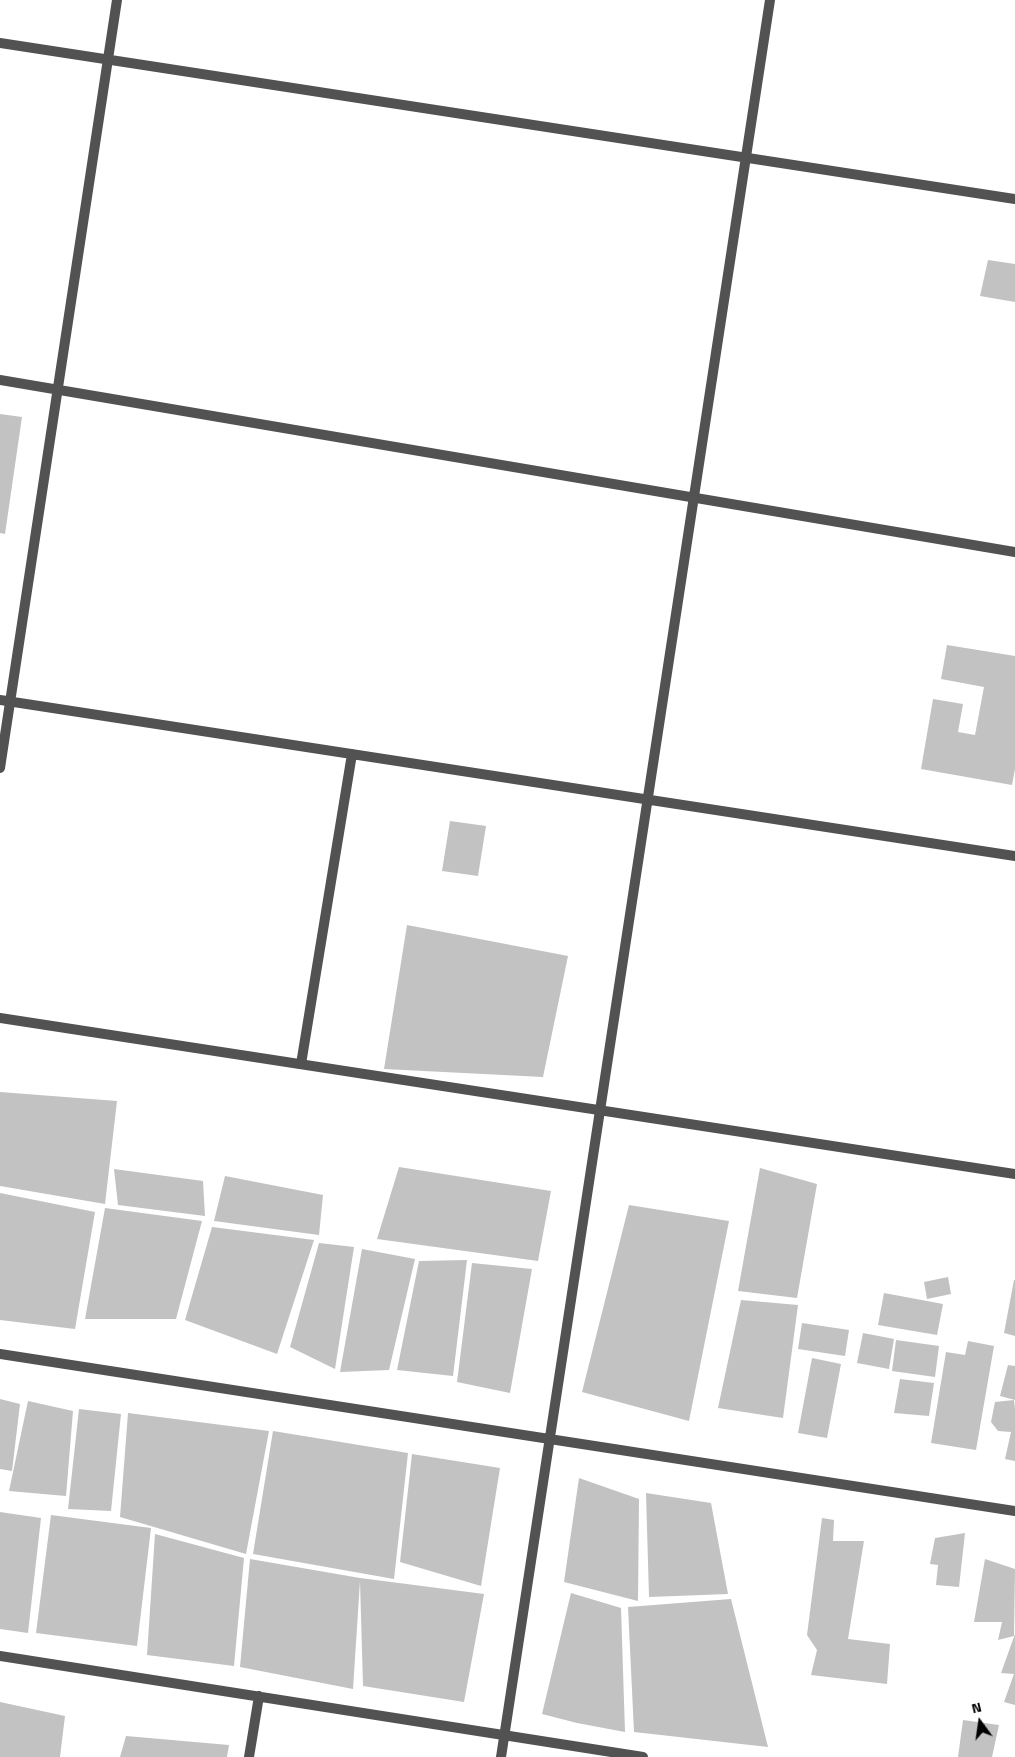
<!DOCTYPE html>
<style>
body{margin:0}
#map{position:relative;width:1015px;height:1757px;overflow:hidden;background:#fff;font-family:"Titillium Web",sans-serif}
canvas{display:block}
.north{position:absolute;left:955px;top:1697px;width:50px;height:50px;-webkit-text-stroke:4px #fff;paint-order:stroke;rotate:346deg;font-size:14px;font-weight:700;line-height:20px;text-align:center;color:#000}
.north::after{content:'';display:block;margin:auto;width:18px;height:22px;background:#000;clip-path:polygon(50% 0,100% 100%,50% 72%,0 100%)}
</style>
<div id="map">
<canvas width="1015" height="1757"></canvas>
<div class="north">N</div>
</div>
<script>
const c = document.querySelector('canvas').getContext('2d');
c.lineJoin = 'round';
function fillPath(path, color) { c.fillStyle = color; c.fill(path, 'evenodd'); }
const shape = rows => new Path2D(rows.map(r => 'M' + r).join(''));
function strokePath(path, color, width, dash) { c.strokeStyle = color; c.lineWidth = width; c.lineCap = dash ? 'butt' : 'round'; c.setLineDash(dash || []); c.stroke(path); }
fillPath(shape([
 [988,260,1015,264,1015,302,980,296],
 [0,414,22,417,5,534,0,533],
 [947,645,1015,656,1015,769,1012,785,921,769,933,699,963,704,958,732,975,735,984,687,941,679],
 [450,821,486,826,478,876,442,871],
 [407,925,568,956,543,1077,384,1069],
 [0,1092,117,1101,105,1204,0,1186],
 [399,1167,551,1191,538,1261,377,1239],
 [760,1168,817,1184,797,1298,738,1291],
 [114,1169,203,1181,205,1216,118,1205],
 [225,1176,323,1195,319,1235,214,1221],
 [0,1193,95,1212,75,1329,0,1320],
 [629,1205,729,1221,689,1421,582,1392],
 [105,1208,202,1221,176,1319,85,1319],
 [212,1227,314,1240,277,1354,185,1320],
 [319,1243,354,1247,335,1369,290,1347],
 [362,1249,415,1259,389,1370,340,1372],
 [467,1260,453,1376,397,1370,419,1261],
 [472,1263,532,1269,510,1393,457,1382],
 [948,1277,951,1294,927,1299,924,1282],
 [1014,1280,1015,1280,1015,1336,1004,1333],
 [884,1293,943,1304,937,1335,878,1325],
 [741,1300,798,1305,783,1418,718,1408],
 [802,1323,849,1330,845,1356,798,1349],
 [863,1333,894,1339,889,1369,857,1363],
 [896,1340,939,1346,935,1377,892,1371],
 [968,1341,994,1346,976,1450,931,1443,946,1352,965,1355],
 [812,1358,841,1364,827,1438,798,1433],
 [1008,1365,1015,1366,1015,1400,1000,1396],
 [900,1379,934,1383,929,1416,894,1413],
 [0,1399,20,1404,12,1471,0,1469],
 [1014,1400,1015,1409,1015,1461,1005,1459,1011,1432,998,1431,991,1422,995,1402],
 [28,1401,73,1411,66,1496,9,1491],
 [79,1409,121,1414,111,1511,68,1509],
 [128,1413,269,1431,246,1554,120,1517],
 [273,1431,408,1453,394,1579,253,1554],
 [412,1454,500,1468,481,1586,400,1562],
 [579,1478,639,1499,638,1601,564,1582],
 [646,1493,711,1503,728,1594,649,1597],
 [0,1512,41,1518,28,1633,0,1629],
 [51,1515,151,1528,137,1646,36,1633],
 [822,1518,834,1520,833,1541,864,1541,848,1639,890,1644,887,1684,811,1675,817,1650,807,1635],
 [965,1533,959,1587,936,1585,938,1565,930,1564,935,1538],
 [155,1534,244,1558,234,1666,147,1655],
 [250,1559,360,1578,484,1594,464,1702,363,1686,360,1581,353,1689,240,1667],
 [985,1559,1015,1569,1014,1636,998,1640,1002,1622,974,1622],
 [571,1593,621,1608,625,1732,577,1723,542,1714],
 [731,1599,768,1747,634,1732,628,1607],
 [1015,1634,1015,1705,1004,1702,1014,1674,1001,1673],
 [0,1702,65,1716,60,1757,0,1757],
 [963,1720,999,1725,992,1757,958,1757],
 [126,1736,229,1745,227,1757,120,1757]
]), '#c2c2c2');
strokePath(shape([
 [0,43,1015,199],
 [0,380,1015,552],
 [0,700,1015,856],
 [0,768,117,0],
 [301,1064,352,754],
 [0,1354,1015,1511],
 [0,1656,643,1757],
 [249,1757,259,1696],
 [501,1757,770,0]
]), '#525252', 10);
strokePath(shape([
 [0,1018,1015,1174]
]), '#525252', 10);
</script>
